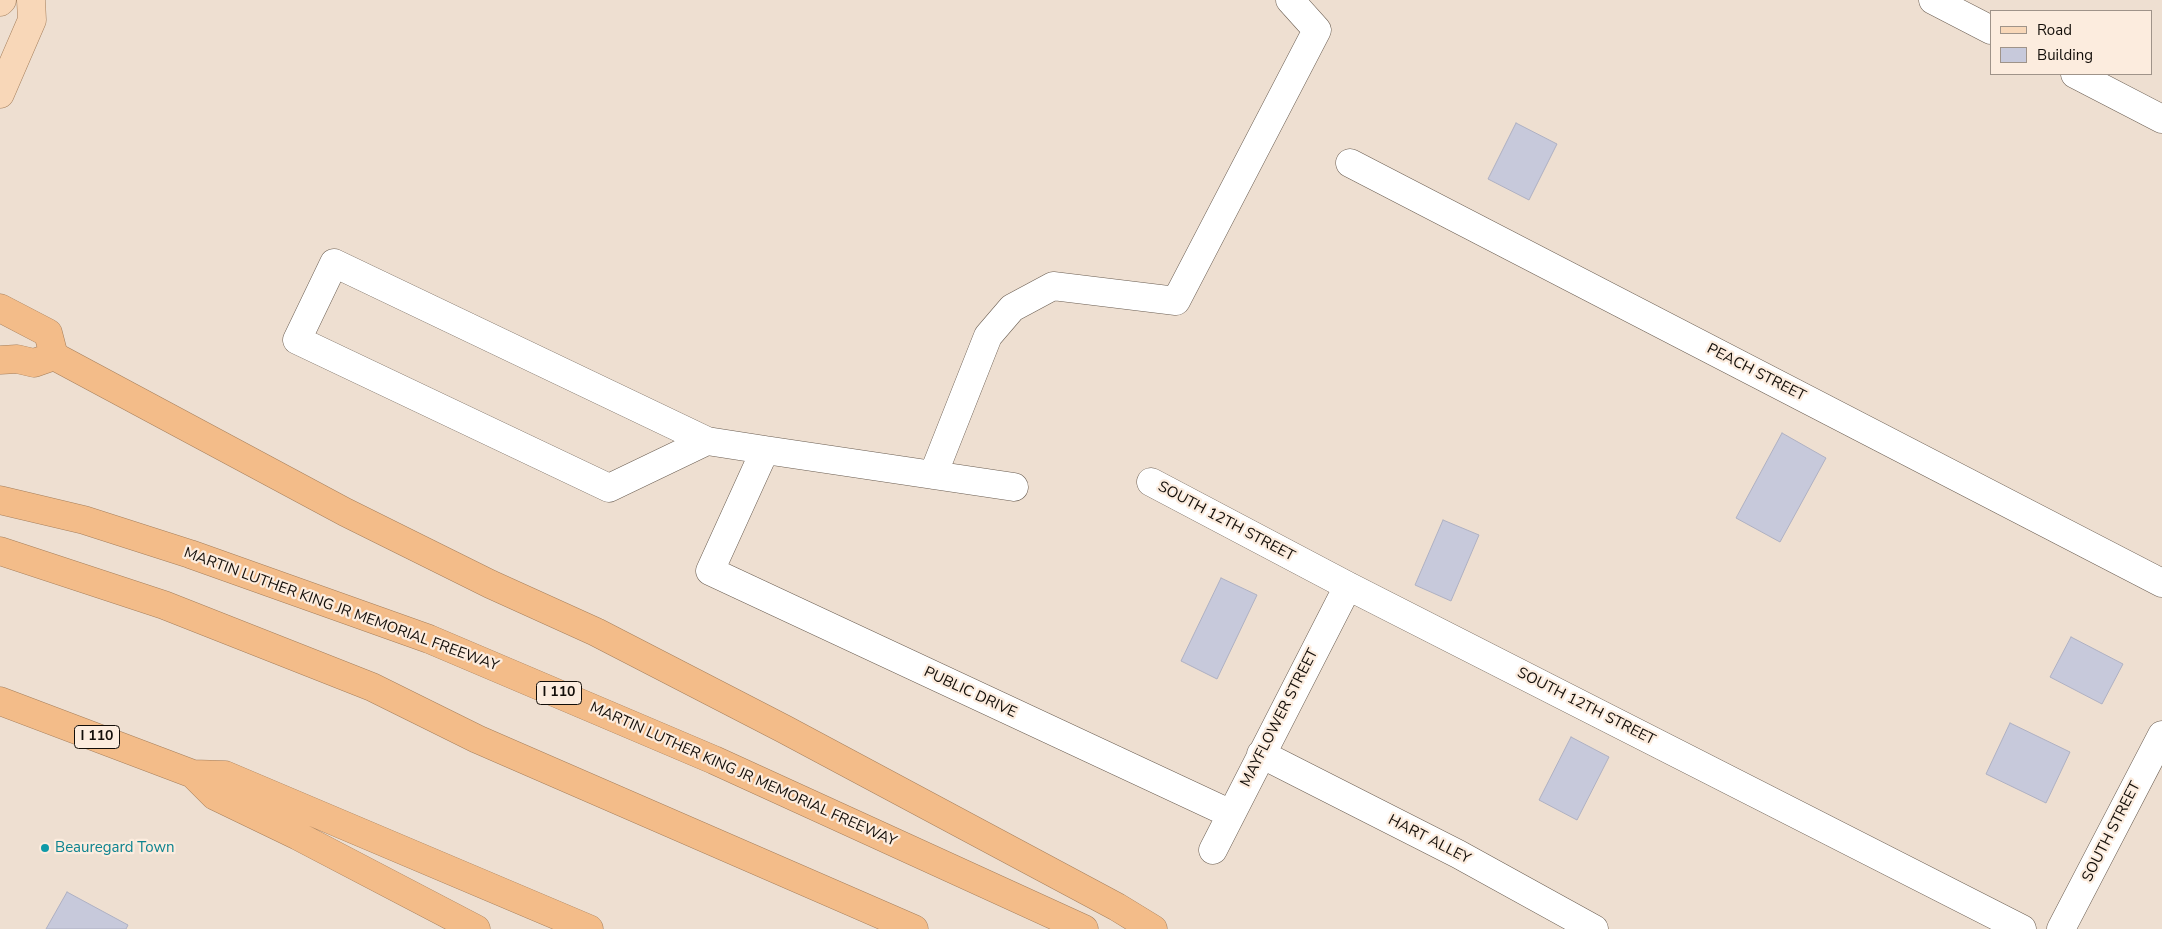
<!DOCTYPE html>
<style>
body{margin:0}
#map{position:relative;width:2162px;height:929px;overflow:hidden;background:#eedfd1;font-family:"Nunito Sans",sans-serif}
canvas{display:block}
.legend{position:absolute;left:1990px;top:10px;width:162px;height:65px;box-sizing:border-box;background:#fcecde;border:1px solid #9f9389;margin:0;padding:6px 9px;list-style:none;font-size:15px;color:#130e09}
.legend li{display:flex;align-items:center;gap:10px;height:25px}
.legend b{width:25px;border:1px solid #9f9389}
</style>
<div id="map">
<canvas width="2162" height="929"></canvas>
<ul class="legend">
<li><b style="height:6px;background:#f8d7b8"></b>Road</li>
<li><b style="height:14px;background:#c7c9db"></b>Building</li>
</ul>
</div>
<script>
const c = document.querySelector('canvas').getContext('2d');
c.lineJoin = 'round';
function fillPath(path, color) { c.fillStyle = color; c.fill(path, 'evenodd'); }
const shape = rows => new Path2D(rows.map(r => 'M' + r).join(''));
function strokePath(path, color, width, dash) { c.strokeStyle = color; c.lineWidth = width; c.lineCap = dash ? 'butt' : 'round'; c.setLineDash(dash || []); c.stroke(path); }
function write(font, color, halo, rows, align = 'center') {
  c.font = font + ' "Nunito Sans",sans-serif'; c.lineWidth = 4.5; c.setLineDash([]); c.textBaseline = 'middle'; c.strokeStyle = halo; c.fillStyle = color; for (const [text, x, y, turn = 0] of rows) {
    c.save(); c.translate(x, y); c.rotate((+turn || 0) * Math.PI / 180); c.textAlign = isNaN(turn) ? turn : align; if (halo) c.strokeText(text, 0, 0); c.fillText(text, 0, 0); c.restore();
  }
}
const building = shape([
 [1516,123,1557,144,1529,200,1488,179,1516,123],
 [1782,433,1826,458,1780,542,1736,518,1782,433],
 [1443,520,1479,535,1451,601,1415,585,1443,520],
 [1221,578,1257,595,1217,679,1181,661,1221,578],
 [2071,637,2123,664,2102,704,2050,677,2071,637],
 [2010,723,2070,752,2046,803,1986,774,2010,723],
 [1571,737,1609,757,1577,820,1539,800,1571,737],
 [67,892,128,925,126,929,46,929,67,892]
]);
fillPath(building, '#c7c9db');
strokePath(building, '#aeb0c2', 1);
const minor = shape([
 [1933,0,1991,30],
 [2075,74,2162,119],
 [1350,163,2162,583],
 [707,441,609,488,297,340,334,263,707,441,765,450],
 [933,475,988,336,1012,308,1053,286,1176,301,1317,30,1290,0],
 [1151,482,1348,586,2022,929],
 [1014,487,765,450,710,571,1231,814],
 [1261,754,1458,854,1594,929],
 [1213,850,1348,586],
 [2061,929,2162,735]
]);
const major = shape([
 [0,2,2,0],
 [0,94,32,20,31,0]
]);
const highway = shape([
 [0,308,48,333,54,356,345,512,490,584,596,632,784,729,1117,907,1153,929],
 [0,360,17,359,34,363,54,356],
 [0,500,84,520,190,554,429,639,714,760,1084,929],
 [0,551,164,605,372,687,477,739,914,929],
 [0,701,193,774,225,775,589,929],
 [193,774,215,796,298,836,476,929]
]);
strokePath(minor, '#6a5d51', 29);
strokePath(major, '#a57f5c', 29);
strokePath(highway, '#a57f5c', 29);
strokePath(minor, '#fff', 28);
strokePath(major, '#f8d7b8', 28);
strokePath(highway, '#f3bc89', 28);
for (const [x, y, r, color] of [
 [45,848,5,"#0f9aa8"]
]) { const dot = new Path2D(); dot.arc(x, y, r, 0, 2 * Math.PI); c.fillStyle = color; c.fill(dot); strokePath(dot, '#fcecde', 2); }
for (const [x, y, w] of [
 [559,693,45],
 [97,737,45]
]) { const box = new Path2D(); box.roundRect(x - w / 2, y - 11.5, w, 23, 4); c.fillStyle = '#fcecde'; c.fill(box); strokePath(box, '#130e09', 1); }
write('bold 14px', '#130e09', null, [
 ["I 110",559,693],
 ["I 110",97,737]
]);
write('15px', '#130e09', '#fcecde', [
 ["PEACH STREET",1756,373,27],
 ["SOUTH 12TH STREET",1226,522,28],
 ["MARTIN LUTHER KING JR MEMORIAL FREEWAY",341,610,20],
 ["PUBLIC DRIVE",970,693,25],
 ["SOUTH 12TH STREET",1586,707,27],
 ["MAYFLOWER STREET",1280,718,-63],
 ["MARTIN LUTHER KING JR MEMORIAL FREEWAY",743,775,24],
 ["SOUTH STREET",2112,832,-63],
 ["HART ALLEY",1429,840,27]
]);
write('15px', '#0d838f', '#fcecde', [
 ["Beauregard Town",55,848]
], 'left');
</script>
